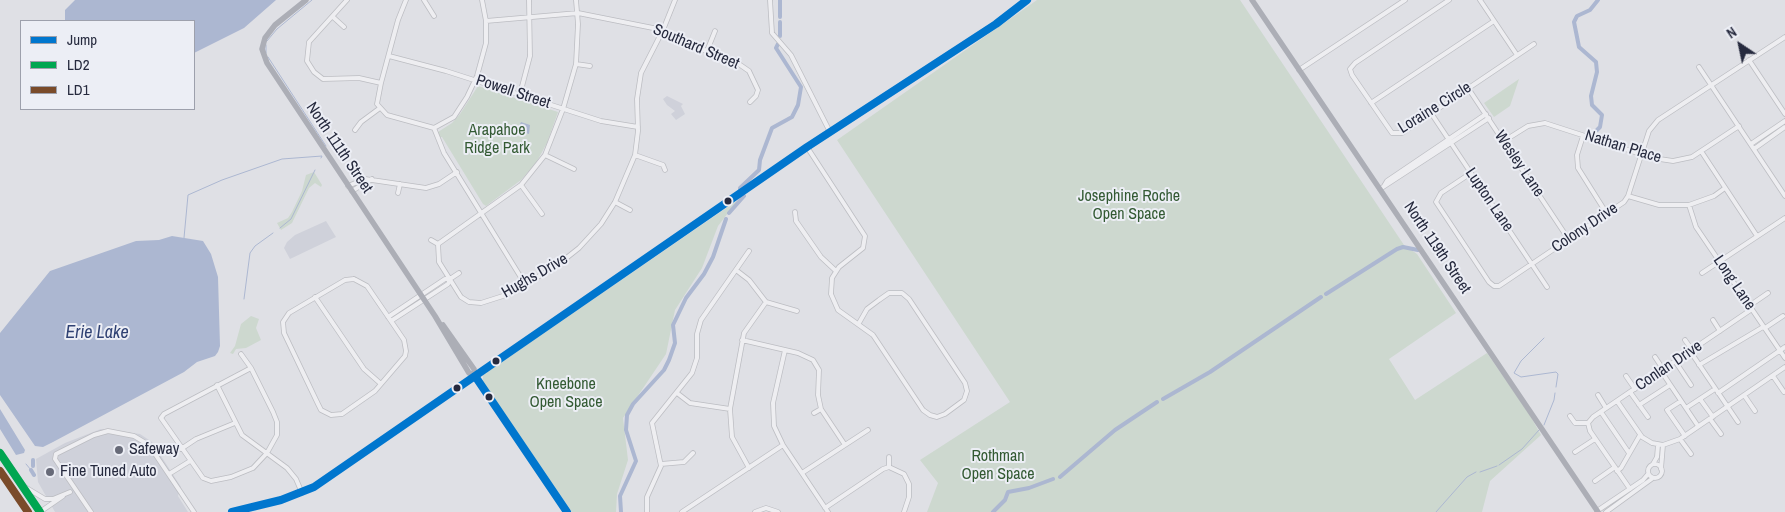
<!DOCTYPE html>
<style>
body{margin:0}
#map{position:relative;width:1785px;height:512px;overflow:hidden;background:#dfe0e5;font-family:"Archivo Narrow",sans-serif}
canvas{display:block}
.legend{position:absolute;left:20px;top:20px;width:175px;height:90px;box-sizing:border-box;background:#eceef5;border:1px solid #9da0ac;margin:0;padding:6px 9px;list-style:none;font-size:15px;color:#262a3e}
.legend li{display:flex;align-items:center;gap:10px;height:25px}
.legend b{width:25px;border:1px solid #9da0ac}
.north{position:absolute;left:1715px;top:20px;width:50px;height:50px;-webkit-text-stroke:4px #eceef5;paint-order:stroke;rotate:326deg;font-size:14px;font-weight:700;line-height:20px;text-align:center;color:#262a3e}
.north::after{content:'';display:block;margin:auto;width:18px;height:22px;background:#262a3e;clip-path:polygon(50% 0,100% 100%,50% 72%,0 100%)}
</style>
<div id="map">
<canvas width="1785" height="512"></canvas>
<ul class="legend">
<li><b style="height:6px;background:#0076ce"></b>Jump</li>
<li><b style="height:6px;background:#00a651"></b>LD2</li>
<li><b style="height:6px;background:#7a4b2a"></b>LD1</li>
</ul>
<div class="north">N</div>
</div>
<script>
const c = document.querySelector('canvas').getContext('2d');
c.lineJoin = 'round';
function fillPath(path, color) { c.fillStyle = color; c.fill(path, 'evenodd'); }
const shape = rows => new Path2D(rows.map(r => 'M' + r).join(''));
function strokePath(path, color, width, dash) { c.strokeStyle = color; c.lineWidth = width; c.lineCap = dash ? 'butt' : 'round'; c.setLineDash(dash || []); c.stroke(path); }
function write(font, color, halo, rows, align = 'center') {
  c.font = font + ' "Archivo Narrow",sans-serif'; c.lineWidth = 4; c.setLineDash([]); c.textBaseline = 'middle'; c.strokeStyle = halo; c.fillStyle = color; for (const [text, x, y, turn = 0] of rows) {
    c.save(); c.translate(x, y); c.rotate((+turn || 0) * Math.PI / 180); c.textAlign = isNaN(turn) ? turn : align; if (halo) c.strokeText(text, 0, 0); c.fillText(text, 0, 0); c.restore();
  }
}
fillPath(shape([
 [667,96,683,104,681,106,685,114,676,120,671,114,675,111,667,105,663,99],
 [326,221,336,237,290,259,284,248,287,242,295,235],
 [101,429,140,434,152,442,181,487,178,496,188,512,55,512,38,482,36,459,65,443]
]), '#cfd1da');
fillPath(shape([
 [1037,0,1240,0,1404,245,1417,254,1456,313,1389,359,1415,400,1487,353,1528,412,1541,435,1490,481,1482,512,927,512,938,483,920,460,1010,402,837,140],
 [1519,79,1510,106,1494,117,1484,103],
 [478,86,558,112,547,143,536,163,521,180,486,206,483,204,442,137,439,137,438,132,452,123,460,114],
 [314,172,322,185,321,187,315,183,309,188,292,223,281,230,277,223,288,218,292,212,302,191,306,175],
 [738,200,718,226,702,268,675,310,666,354,623,418,628,460,617,494,616,512,572,512,483,382,483,375],
 [251,316,259,319,256,328,261,340,246,348,236,349,233,354,230,353,235,346,241,324]
]), '#cdd8cf');
fillPath(shape([
 [75,0,276,0,244,28,194,53,194,21,65,21,65,10],
 [521,122,530,125,529,134,517,130],
 [172,236,203,241,211,254,218,277,220,346,218,352,215,356,197,362,184,372,53,442,43,447,35,446,0,395,0,333,50,271,136,241,159,240],
 [0,409,25,450,24,453,16,455,0,429]
]), '#acb7d1');
strokePath(shape([
 [267,41,277,29,312,0],
 [266,45,266,53],
 [268,57,326,146],
 [280,228,291,219,315,170],
 [184,238,188,195,222,180,282,159,322,156,321,158],
 [244,299,250,253,255,246,273,233],
 [1544,338,1521,361,1514,373,1521,377,1556,372,1558,374,1556,387],
 [1544,425,1554,400,1555,393],
 [26,464,31,470],
 [1499,465,1522,449,1539,430],
 [1480,472,1497,466],
 [1436,512,1467,477,1476,472]
]), '#acb7d1', 1);
strokePath(shape([
 [780,0,780,17],
 [780,36,780,22],
 [1597,130,1600,127,1602,115,1592,105,1591,96,1597,72,1596,62,1579,47,1574,22,1577,16,1590,10,1598,0],
 [740,191,740,188,759,170,760,160,772,128,792,117,798,105,801,87,776,48,778,44],
 [729,213,744,196],
 [1326,294,1397,249,1403,247,1418,250],
 [1163,399,1210,372,1321,297],
 [33,466,33,460],
 [31,470,34,475],
 [1060,477,1115,430,1157,402],
 [621,512,620,496,636,461,626,430,627,415,633,404,664,370,669,360,675,343,673,325,686,298,704,274,713,257,726,219],
 [993,512,1005,500,1008,492,1029,488,1053,479]
]), '#acb7d1', 4);
const street = shape([
 [347,0,309,42,307,61,314,72,323,79,359,78,381,83],
 [406,0,398,20,381,83,377,104,387,115,434,128,454,117,467,97,477,76,486,43,486,21,482,0],
 [424,0,434,16],
 [576,0,578,24,576,64,563,109,545,155,521,185,438,244,439,262,461,297,469,302,481,303,506,295,555,267,579,248,601,224,615,202,635,155,638,131,637,99,641,73,663,30,675,0],
 [770,0,772,33,791,55,830,132],
 [1449,0,1355,63,1350,69,1352,75,1392,133,1402,133,1534,44],
 [1480,0,1517,55],
 [333,17,344,27],
 [486,21,578,13,663,30,701,49,733,60,749,71,758,90,756,96,750,102],
 [707,51,715,31],
 [389,56,446,71,601,121,638,127],
 [1749,60,1785,114],
 [576,64,590,66],
 [1699,67,1785,196],
 [1299,70,1405,0],
 [1468,88,1569,240],
 [520,94,530,56,529,0],
 [1371,103,1494,21],
 [1431,113,1547,287],
 [434,128,444,153,525,284],
 [355,130,361,122,380,108],
 [1583,136,1577,155,1578,168,1607,214],
 [1504,141,1528,126,1545,123,1653,158,1673,161,1692,157,1739,126],
 [1751,144,1785,121],
 [807,147,865,236,863,248,839,267,832,278,831,294,838,310,873,335,923,410,930,415,937,417,945,414,964,400,967,391,965,383,909,299,902,293,889,293,879,300,867,309,859,323],
 [1754,149,1785,127],
 [1701,151,1757,236],
 [545,155,574,169],
 [635,155,663,165,665,170],
 [1471,173,1441,193,1436,202,1489,282,1494,286,1499,286,1624,202,1628,196,1649,131,1658,120,1785,37],
 [521,185,542,214],
 [348,186,365,179,426,188,439,184,457,172],
 [1384,186,1387,181,1486,114],
 [1380,189,1489,118],
 [352,191,372,179],
 [398,193,400,184],
 [1628,196,1659,205,1689,205,1714,196,1725,188],
 [615,202,630,210],
 [1689,205,1696,227,1785,358],
 [795,212,796,221,821,257,836,271],
 [431,240,438,244],
 [736,270,749,280,766,302,797,311],
 [1702,273,1785,218],
 [354,279,367,286,404,340,406,351,405,356,375,391,342,414,331,415,321,410,318,404,284,333,283,322,289,313,345,280,354,279],
 [315,297,364,369,381,384],
 [1749,306,1768,293],
 [388,317,445,279,450,279,459,273],
 [1713,320,1720,331],
 [391,321,448,284,450,279],
 [1765,328,1783,316],
 [742,340,798,353,813,360,819,370,818,395,821,409,845,445],
 [1685,340,1692,350],
 [785,350,773,403,774,426,783,445,828,512],
 [1690,351,1738,422],
 [241,354,251,368,273,412,277,422,277,435,267,453,253,468,231,477,211,481,203,478,161,418,164,414,251,368],
 [1655,357,1663,369],
 [1675,361,1691,385],
 [1699,365,1763,327],
 [1661,371,1698,426],
 [475,376,567,512],
 [1626,376,1635,389],
 [1773,376,1784,392],
 [217,385,242,435,287,468,296,479,302,493],
 [1630,392,1648,417],
 [677,393,690,403,730,409],
 [1718,393,1785,347],
 [1598,395,1606,408],
 [1744,395,1755,411],
 [1700,399,1713,417],
 [1617,401,1642,437,1652,443,1663,445,1680,439,1785,367],
 [1681,401,1667,410,1685,436],
 [1639,405,1670,385],
 [1686,408,1715,389],
 [1601,412,1629,453],
 [814,413,821,409],
 [1570,416,1575,423,1588,423],
 [1710,419,1721,434],
 [1588,423,1593,417,1752,309],
 [1588,423,1590,431,1630,489],
 [1680,439,1691,454],
 [181,449,196,439,235,423],
 [1575,452,1595,439],
 '1648 471a7 7 0 1 1 14 0a7 7 0 1 1-14 0Z',
 [661,464,684,462,693,453],
 [1653,464,1657,457,1658,445],
 [889,467,889,457],
 [749,468,732,437,730,409,744,333,766,302],
 [1661,469,1663,445],
 [1617,471,1621,468,1640,435],
 [802,473,868,430],
 [169,474,190,461],
 [1595,481,1615,467],
 [25,487,45,499,53,499,70,492],
 [825,508,883,469,889,467,904,474,909,484,909,497,904,512],
 [1597,511,1643,480,1648,474],
 [40,512,63,496],
 [91,512,55,459,56,454,94,435,108,431,134,436,149,445,194,512],
 [647,512,647,497,661,466,652,423,692,373,697,358,697,334,701,320,749,251],
 [682,512,783,445],
 [755,512,766,508,778,512],
 [1606,512,1653,478]
]);
const primary = shape([
 [0,453,40,512]
]);
strokePath(street, '#bcbdc2', 5.5);
strokePath(primary, '#bbbdc3', 8);
strokePath(street, '#eeeef1', 4);
strokePath(shape([
 [306,0,275,25,265,38,262,49,267,63,435,316,469,373,475,376],
 [1252,0,1598,512],
 [443,325,474,369,475,376],
 [232,512,281,500,314,487,807,147,996,24,1027,0]
]), '#acaeb6', 5.5);
strokePath(primary, '#f3f4f5', 6);
strokePath(shape([
 [475,376,567,512],
 [232,512,281,500,314,487,807,147,996,24,1027,0]
]), '#0076ce', 8);
strokePath(shape([
 [0,453,40,512]
]), '#00a651', 8);
strokePath(shape([
 [0,471,28,512]
]), '#7a4b2a', 8);
for (const [x, y, r, color] of [
 [728,201,4.5,"#262a3e"],
 [496,361,4.5,"#262a3e"],
 [457,388,4.5,"#262a3e"],
 [489,397,4.5,"#262a3e"],
 [119,450,5,"#676a78"],
 [50,472,5,"#676a78"]
]) { const dot = new Path2D(); dot.arc(x, y, r, 0, 2 * Math.PI); c.fillStyle = color; c.fill(dot); strokePath(dot, '#eceef5', 2); }
write('16px', '#262a3e', '#eceef5', [
 ["Southard Street",696,47,23],
 ["Powell Street",513,92,18],
 ["Loraine Circle",1435,108,-32],
 ["Nathan Place",1623,147,17],
 ["North 111th Street",339,148,56],
 ["Wesley Lane",1519,164,56],
 ["Lupton Lane",1489,200,56],
 ["Colony Drive",1585,228,-34],
 ["North 119th Street",1437,248,56],
 ["Hughs Drive",535,276,-30],
 ["Long Lane",1734,283,56],
 ["Conlan Drive",1669,366,-34]
]);
write('16px', '#335a33', '#eceef5', [
 ["Arapahoe",497,131],
 ["Ridge Park",497,149],
 ["Josephine Roche",1129,197],
 ["Open Space",1129,215],
 ["Kneebone",566,385],
 ["Open Space",566,403],
 ["Rothman",998,457],
 ["Open Space",998,475]
]);
write('16px', '#262a3e', '#eceef5', [
 ["Safeway",129,450],
 ["Fine Tuned Auto",60,472]
], 'left');
write('italic 18px', '#2f4173', '#eceef5', [
 ["Erie Lake",97,333]
]);
</script>
